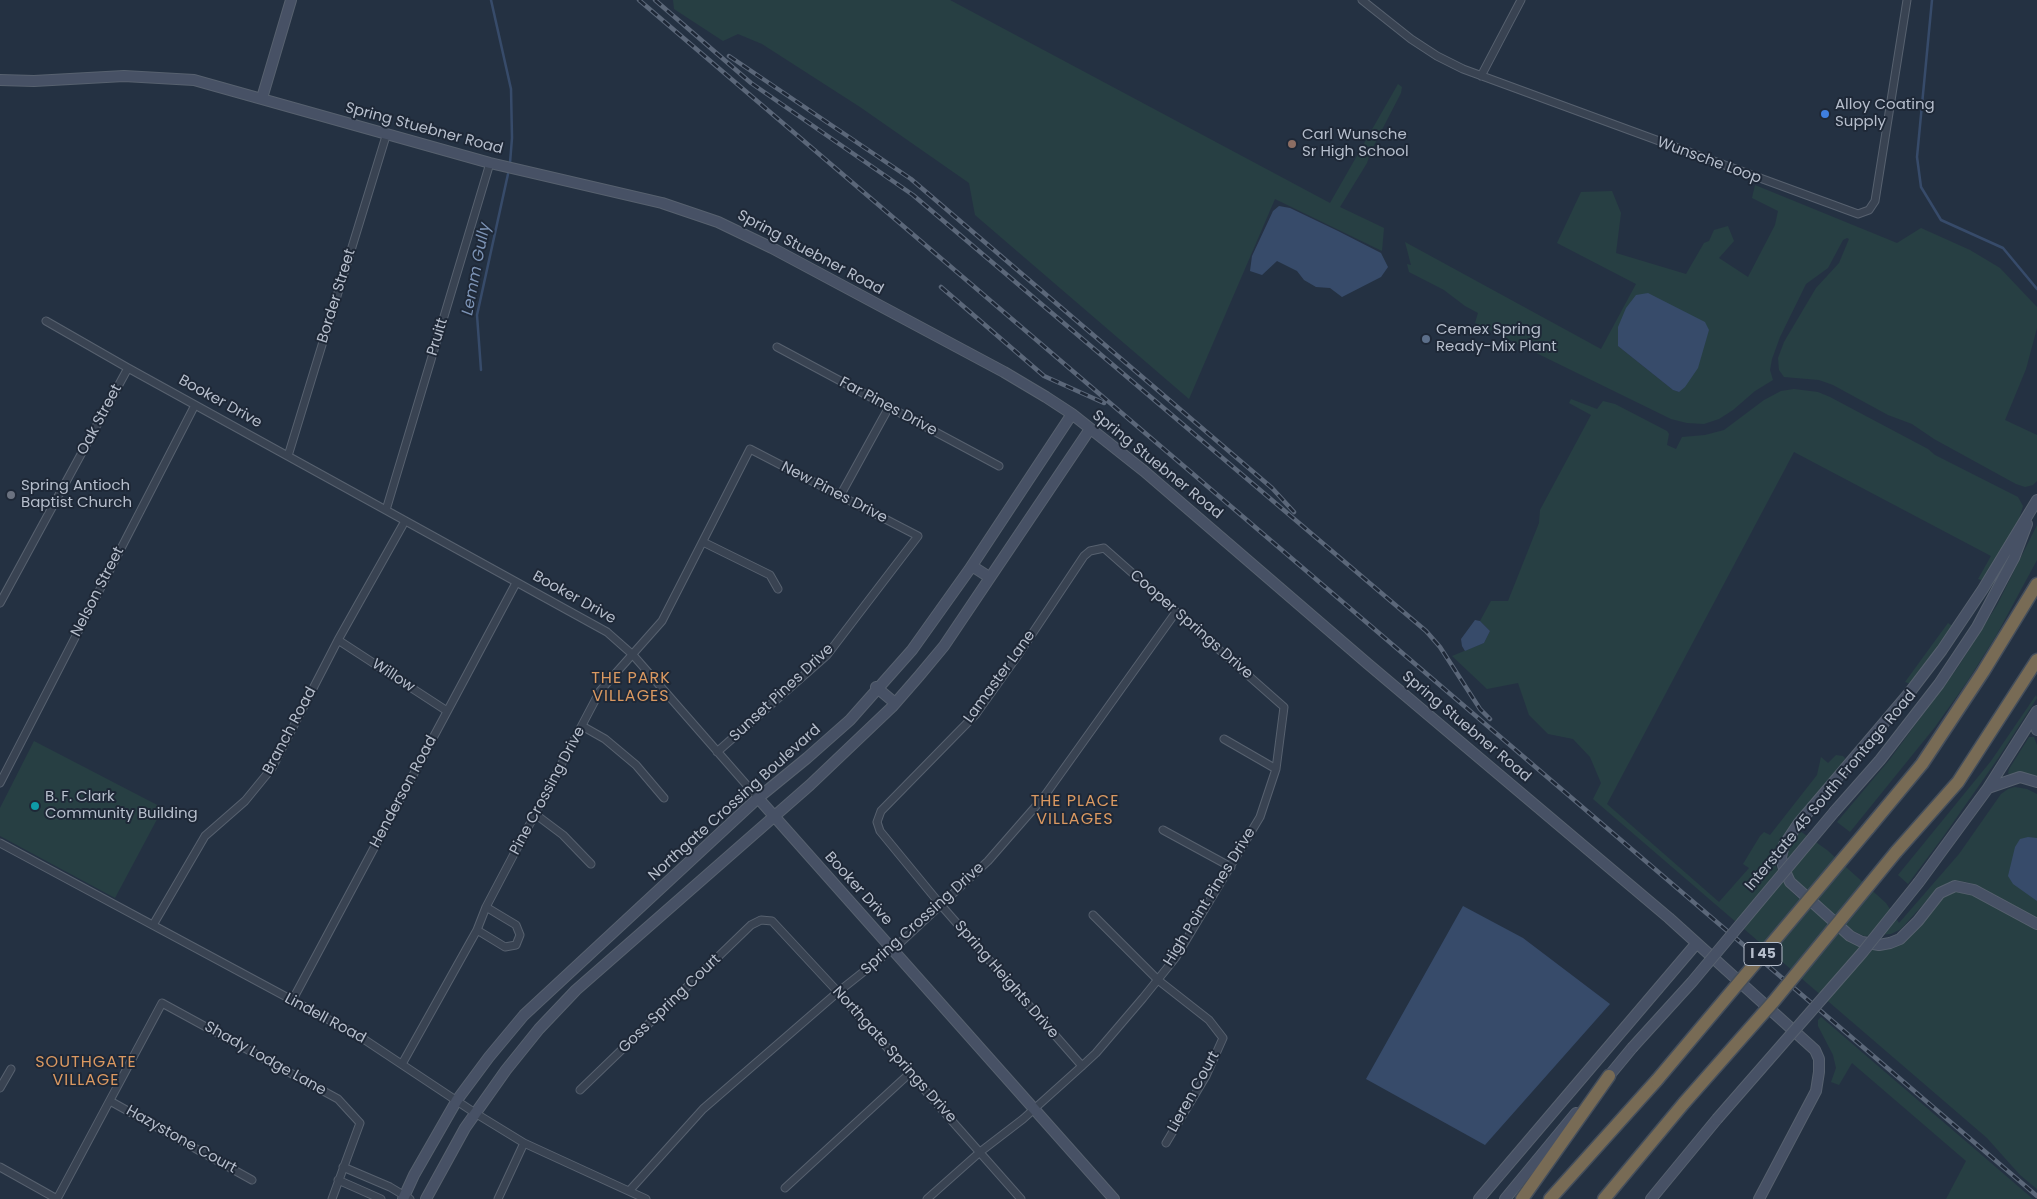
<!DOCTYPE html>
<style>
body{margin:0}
canvas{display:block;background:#243142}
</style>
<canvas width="2037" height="1199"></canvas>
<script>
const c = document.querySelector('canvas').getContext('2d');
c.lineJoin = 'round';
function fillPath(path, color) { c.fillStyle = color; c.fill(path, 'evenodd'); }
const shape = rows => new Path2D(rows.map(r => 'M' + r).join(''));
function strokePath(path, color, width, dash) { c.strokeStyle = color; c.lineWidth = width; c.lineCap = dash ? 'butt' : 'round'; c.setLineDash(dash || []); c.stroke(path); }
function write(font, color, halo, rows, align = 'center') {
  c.font = font + ' Poppins,sans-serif'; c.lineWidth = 4; c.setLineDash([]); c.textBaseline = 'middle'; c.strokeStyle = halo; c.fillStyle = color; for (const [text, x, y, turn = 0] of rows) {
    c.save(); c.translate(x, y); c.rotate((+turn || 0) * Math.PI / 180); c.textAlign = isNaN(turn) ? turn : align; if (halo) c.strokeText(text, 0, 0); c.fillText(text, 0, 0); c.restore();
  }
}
fillPath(shape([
 [673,0,950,0,1330,203,1398,84,1402,87,1401,93,1371,151,1367,163,1340,207,1384,228,1382,251,1275,199,1189,399,975,215,969,183,860,107,762,44,738,34,723,41,674,9],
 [1755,185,1897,243,1921,228,1970,250,2000,268,2037,307,2037,328,2026,369,2005,420,2037,435,2037,481,2033,485,2025,487,2016,484,1934,439,1912,424,1888,415,1833,385,1819,380,1784,377,1779,370,1778,358,1784,342,1816,288,1839,263,1849,239,1847,238,1843,240,1828,268,1806,284,1780,337,1772,359,1770,370,1773,380,1755,391,1733,410,1719,419,1704,424,1687,423,1671,419,1475,323,1478,313,1465,306,1444,290,1409,272,1407,264,1411,265,1405,242,1601,349,1636,284,1557,243,1581,192,1612,191,1621,213,1616,253,1686,274,1704,243,1709,241,1714,230,1728,226,1734,241,1719,258,1748,277,1775,225,1778,211,1752,198],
 [1709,330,1679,392,1673,390,1618,346],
 [1794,389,1818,392,1830,397,1928,449,1935,455,2018,497,2023,506,2019,519,1985,580,1981,580,1978,579,1991,556,1794,452,1607,804,1719,902,1749,868,1743,864,1760,836,1764,832,1770,835,1817,775,1821,757,1828,763,1836,755,1843,756,1845,758,1844,766,1785,834,1780,842,1777,851,1776,866,1785,885,1795,895,1847,939,1888,947,1941,898,1948,893,1957,891,1970,893,2037,929,2037,1189,2020,1175,1987,1138,1593,799,1601,783,1590,757,1573,739,1548,734,1529,715,1518,683,1487,689,1452,656,1484,643,1490,631,1480,621,1491,601,1508,601,1539,523,1540,510,1591,415,1569,403,1571,399,1597,409,1603,401,1615,404,1667,431,1669,434,1667,445,1676,449,1682,437,1705,435,1724,430,1764,400,1781,391],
 [2037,525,2037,560,1996,636,1967,682,1935,727,1850,832,1837,822,1890,759,1958,667,1997,605],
 [1948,623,1954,627,1911,684,1905,682],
 [2036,695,2037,698,1999,757,1943,837,1908,884,1898,875,1991,761],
 [2029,737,2034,737,2037,745,2037,779,2010,775,2008,773,2009,769],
 [34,741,163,808,115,898,0,836,0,808],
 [2015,787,2027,789,2037,794,2037,918,1975,885,1966,882,1952,881,1937,889,1901,929,1891,934,1864,936,1853,931,1792,878,1787,853,1791,842,1800,831,1827,850,1886,903,1899,923,1959,854,2001,794,2008,789],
 [1821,1017,2033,1199,1946,1199,1966,1161,1852,1063,1839,1085,1831,1082,1836,1068,1833,1055,1818,1026,1818,1020]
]), '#273f43');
fillPath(shape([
 [1279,206,1290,208,1338,231,1381,253,1388,267,1381,277,1342,297,1330,288,1316,287,1304,280,1297,271,1277,261,1262,275,1250,271,1252,256,1273,211],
 [1648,293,1705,322,1709,330,1698,368,1685,387,1679,392,1673,390,1618,346,1618,327,1626,308,1636,295],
 [1475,620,1480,621,1490,631,1484,643,1465,651,1462,646,1461,639],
 [2028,837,2037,838,2037,901,2013,884,2008,876,2015,847,2020,839],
 [1463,906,1523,938,1610,1004,1485,1145,1366,1079]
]), '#374b6a');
strokePath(shape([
 [491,0,511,89,512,138,510,163],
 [1932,0,1917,157,1921,187,1941,220,2003,248,2037,289],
 [481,370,477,315,508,174]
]), '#374b6a', 2.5);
const street = shape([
 [1362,0,1411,39,1437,56,1463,69,1858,214,1869,210,1875,201,1907,0],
 [1481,76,1521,0],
 [46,321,128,368,607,632,633,655,758,798],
 [777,347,999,466],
 [288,456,386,136],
 [840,496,889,407],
 [386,510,490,163],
 [703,542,770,575,778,589],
 [0,603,128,368],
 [338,640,447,711],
 [582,726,605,739,636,765,664,798],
 [1224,739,1276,769],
 [0,783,195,405],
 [535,814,563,835,591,864],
 [1163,830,1231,867],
 [0,843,359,1036,475,1113,524,1143,646,1199],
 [1093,915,1158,980,1209,1020,1223,1038,1206,1076,1166,1143],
 [153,925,205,836,245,801,272,768,338,640,405,521],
 [477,930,505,947,516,945,520,935,516,925,486,907],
 [292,1001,516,583],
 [402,1064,477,930,486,907,600,691,662,621,750,449,918,536,827,655,717,752],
 [0,1088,11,1069],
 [580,1090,751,925,761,920,772,921,838,992,1021,1199],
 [110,1101,252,1180],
 [0,1167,57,1199,162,1003,338,1099,360,1123,332,1199],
 [343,1167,390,1187,410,1199],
 [338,1180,381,1199],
 [785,1188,910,1073],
 [630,1190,703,1109,838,992,901,942,988,861,1043,798,1176,612],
 [498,1199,524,1143],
 [927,1199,980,1152,1023,1119,1082,1066,1096,1053,1143,998,1176,957,1260,817,1276,769,1284,707,1104,548,1090,551,1084,556,1016,658,976,714,881,811,877,822,880,831,940,904,1082,1066]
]);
const secondary = shape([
 [0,80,34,81,124,76,194,80,490,163,662,203,718,222,772,248,1004,372,1046,397,1072,414,1144,471,1368,664,1669,918,1815,1050,1819,1059,1819,1072,1816,1091,1759,1199],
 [262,98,291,0],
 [2037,500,1983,589,1942,650,1910,692,1798,824,1784,845,1781,857,1784,869,1790,882,1850,936,1862,942,1879,945,1890,943,1900,939,1918,921,1940,893,1955,886,1974,890,2037,924],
 [972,566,989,577],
 [876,687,895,703],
 [2033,718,2037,730],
 [1988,788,2020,777,2037,782],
 [758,798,1114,1199],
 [1835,811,1880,760,1939,684,1977,627,2014,558,2027,524],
 [1919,882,1988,788,2037,711],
 [1604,1082,1632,1048],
 [403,1199,414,1175,457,1100,489,1057,524,1015,758,798,807,758,850,720,912,650,969,570,1072,414],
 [426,1199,465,1128,506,1070,539,1029,576,990,810,785,892,707,919,676,944,646,1090,429],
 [1479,1199,1696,944],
 [1505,1199,1576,1113],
 [1651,1199,1717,1119]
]);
const highway = shape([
 [1868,829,1922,764,1983,672,2037,584],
 [1896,852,1958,782,2037,660],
 [1522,1199,1609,1076],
 [1550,1199,1657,1080],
 [1604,1199,1684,1103]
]);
strokePath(street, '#57616f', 9);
strokePath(secondary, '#57616f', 12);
strokePath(highway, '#444e5c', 15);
strokePath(street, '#394352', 7);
strokePath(secondary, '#475165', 10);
strokePath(highway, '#786b55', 12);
const rail = shape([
 [639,0,2037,1196],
 [655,0,751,83,913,195,1426,631,1440,647,1480,709,1490,719],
 [729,56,911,179,1272,488,1294,512],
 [941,287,1044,376,1104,403]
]);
strokePath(rail, '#5b6779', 4.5);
strokePath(rail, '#1e2837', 2.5, [8]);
const secondaryBridge = shape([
 [1632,1048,1692,982,1835,811],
 [1717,1119,1862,953,1919,882]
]);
const highwayBridge = shape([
 [1657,1080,1868,829],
 [1684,1103,1774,1001,1896,852]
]);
strokePath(secondaryBridge, '#57616f', 12, []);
strokePath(highwayBridge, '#444e5c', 15, []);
strokePath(secondaryBridge, '#475165', 10);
strokePath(highwayBridge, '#786b55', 12);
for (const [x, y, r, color] of [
 [1825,114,5,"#3f7fe0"],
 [1292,144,5,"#8d6e63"],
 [1426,339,5,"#5c6f8a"],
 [11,495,5,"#6b7280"],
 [35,806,5,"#0f9aa8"]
]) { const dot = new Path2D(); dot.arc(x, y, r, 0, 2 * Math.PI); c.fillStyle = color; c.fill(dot); strokePath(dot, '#1e2837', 2); }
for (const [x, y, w] of [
 [1763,954,38]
]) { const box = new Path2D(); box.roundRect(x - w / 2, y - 11.5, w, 23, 4); c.fillStyle = '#1e2837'; c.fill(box); strokePath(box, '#b6becc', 1); }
write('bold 14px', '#b6becc', null, [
 ["I 45",1763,954]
]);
write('15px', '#b6becc', '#1e2837', [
 ["Alloy Coating",1835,105],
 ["Supply",1835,122],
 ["Carl Wunsche",1302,135],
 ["Sr High School",1302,152],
 ["Cemex Spring",1436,330],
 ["Ready-Mix Plant",1436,347],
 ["Spring Antioch",21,486],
 ["Baptist Church",21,503],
 ["B. F. Clark",45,797],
 ["Community Building",45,814]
], 'left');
write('15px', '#b6becc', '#1e2837', [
 ["Spring Stuebner Road",424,129,15],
 ["Wunsche Loop",1709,161,20],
 ["Spring Stuebner Road",810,253,28],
 ["Border Street",337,296,-73],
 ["Pruitt",438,337,-73],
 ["Booker Drive",220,402,29],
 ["Far Pines Drive",888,407,28],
 ["Oak Street",100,420,-62],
 ["Spring Stuebner Road",1157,465,39],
 ["New Pines Drive",834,493,27],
 ["Nelson Street",98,592,-63],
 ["Booker Drive",574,598,29],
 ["Cooper Springs Drive",1191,625,41],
 ["Willow",393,676,33],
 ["Lamaster Lane",1000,677,-54],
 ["Sunset Pines Drive",782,693,-43],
 ["Spring Stuebner Road",1466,727,40],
 ["Branch Road",290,731,-62],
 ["Pine Crossing Drive",548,791,-62],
 ["Interstate 45 South Frontage Road",1831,791,-50],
 ["Henderson Road",404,792,-62],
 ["Northgate Crossing Boulevard",735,803,-42],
 ["Booker Drive",858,889,48],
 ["High Point Pines Drive",1210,897,-58],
 ["Spring Crossing Drive",923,919,-42],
 ["Spring Heights Drive",1006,980,49],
 ["Goss Spring Court",670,1004,-44],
 ["Lindell Road",325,1019,28],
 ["Northgate Springs Drive",894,1055,48],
 ["Shady Lodge Lane",265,1059,29],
 ["Lieren Court",1194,1092,-61],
 ["Hazystone Court",181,1140,29]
]);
write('italic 16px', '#7c93b5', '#1e2837', [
 ["Lemm Gully",477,269,-79]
]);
c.letterSpacing = '1px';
write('16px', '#db9961', '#1e2837', [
 ["THE PARK",631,679],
 ["VILLAGES",631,697],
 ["THE PLACE",1075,802],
 ["VILLAGES",1075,820],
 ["SOUTHGATE",86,1063],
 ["VILLAGE",86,1081]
]);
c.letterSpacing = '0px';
</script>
